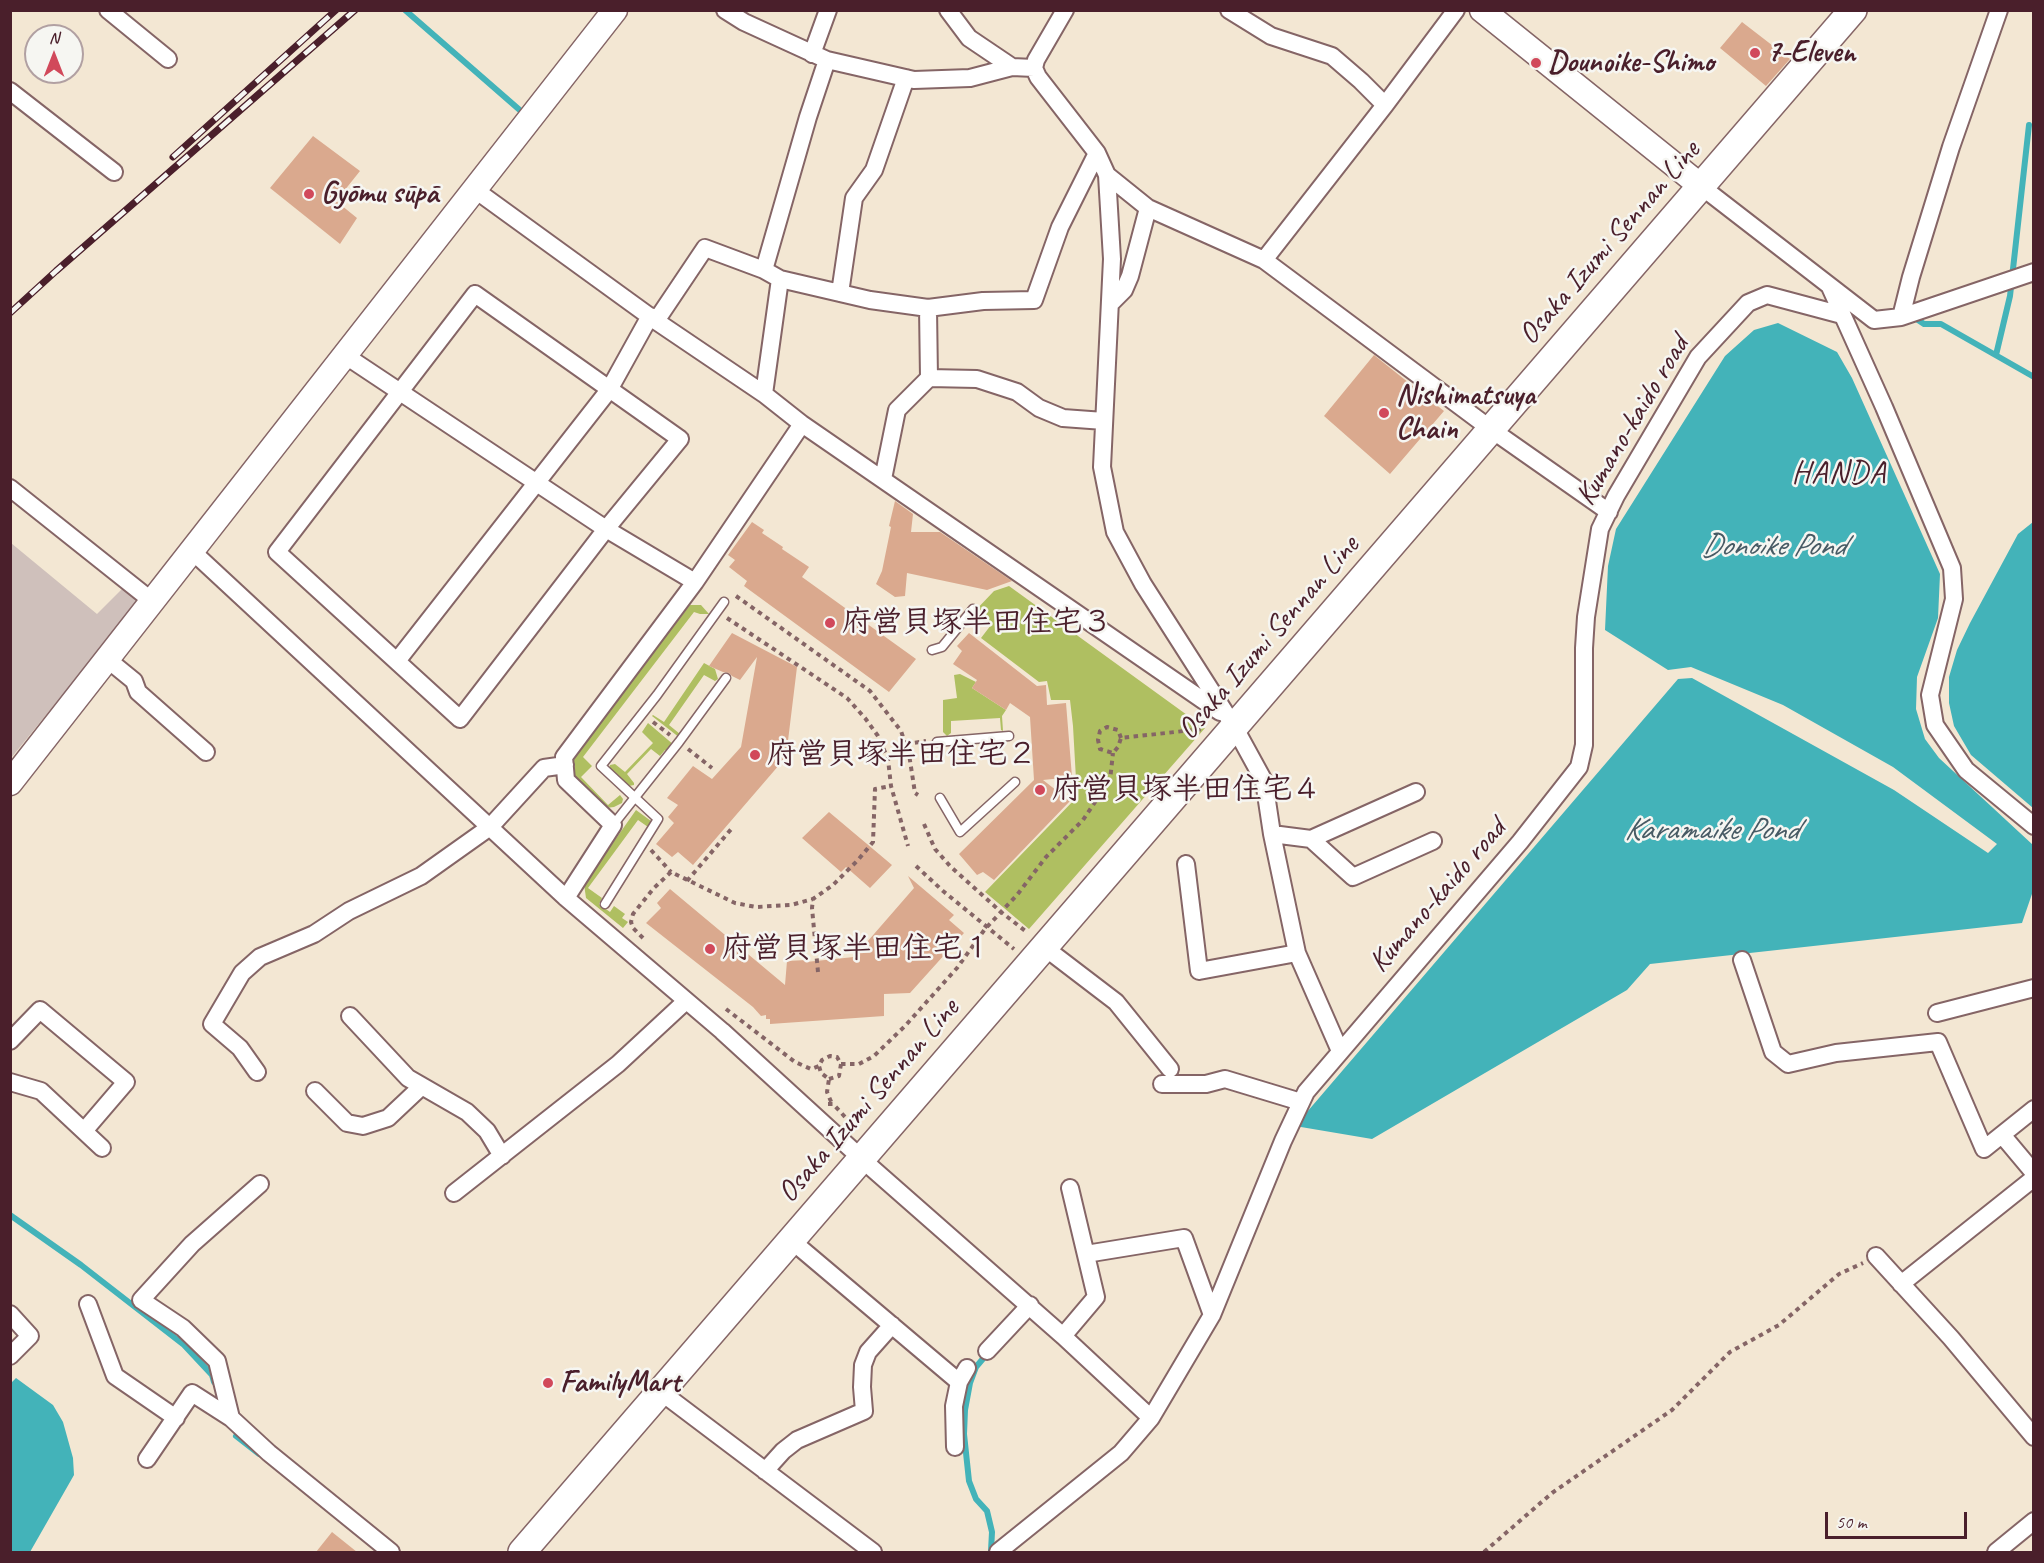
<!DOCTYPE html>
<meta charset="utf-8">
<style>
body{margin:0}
#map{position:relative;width:2044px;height:1563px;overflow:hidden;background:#f3e7d3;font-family:Caveat,sans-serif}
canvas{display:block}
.frame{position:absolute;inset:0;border:12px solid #4a1f2b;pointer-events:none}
.north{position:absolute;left:24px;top:24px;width:60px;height:60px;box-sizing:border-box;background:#f6f6f2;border:2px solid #b1a0a2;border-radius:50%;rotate:0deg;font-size:16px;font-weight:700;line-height:24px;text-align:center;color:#4a1f2b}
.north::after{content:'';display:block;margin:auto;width:21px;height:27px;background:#d1495b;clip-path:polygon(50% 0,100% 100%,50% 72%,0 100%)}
.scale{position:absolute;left:1825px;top:1512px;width:142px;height:27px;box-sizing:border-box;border:3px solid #4a1f2b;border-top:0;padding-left:8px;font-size:18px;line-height:21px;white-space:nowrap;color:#4a1f2b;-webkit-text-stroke:4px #f6f6f2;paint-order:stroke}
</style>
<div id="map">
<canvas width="2044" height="1563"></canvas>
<div class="frame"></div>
<div class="north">N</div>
<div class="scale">50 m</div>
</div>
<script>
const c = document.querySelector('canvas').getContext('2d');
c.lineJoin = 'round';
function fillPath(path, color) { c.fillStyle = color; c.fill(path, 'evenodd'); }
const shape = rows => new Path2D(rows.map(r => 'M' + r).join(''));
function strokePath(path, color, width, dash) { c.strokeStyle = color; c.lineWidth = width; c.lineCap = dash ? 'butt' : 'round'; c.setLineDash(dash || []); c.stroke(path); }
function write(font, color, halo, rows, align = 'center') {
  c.font = font + ' Caveat,"Klee One",sans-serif'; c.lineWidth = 5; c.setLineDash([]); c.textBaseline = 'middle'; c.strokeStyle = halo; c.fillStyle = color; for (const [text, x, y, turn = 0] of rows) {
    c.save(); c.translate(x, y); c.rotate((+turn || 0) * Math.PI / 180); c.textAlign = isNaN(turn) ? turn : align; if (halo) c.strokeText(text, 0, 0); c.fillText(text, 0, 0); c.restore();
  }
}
fillPath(shape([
 [11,543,97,614,123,588,138,602,11,758]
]), '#cfc0bb');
fillPath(shape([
 [1009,586,1205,728,1029,929,985,892,1077,797,1073,726,1070,700,1051,700,1047,681,1039,682,981,638,991,625,973,613,994,591],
 [690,605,701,605,709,614,700,614,694,612,583,757,592,766,581,777,608,805,620,795,623,799,622,803,614,807,606,808,573,775,571,764,574,755],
 [704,663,715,669,718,679,715,681,704,675,669,725,680,734,680,738,652,716,653,715,664,722],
 [960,674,976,682,972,688,1006,710,1002,716,1003,731,1001,730,1000,718,951,721,951,733,947,736,943,732,943,700,957,698,954,675],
 [648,723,674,745,668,752,665,750,660,756,651,749,627,774,634,783,634,785,629,786,609,769,610,765,615,764,625,772,653,743,642,732],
 [636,810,651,821,648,827,638,820,588,888,602,898,599,904,610,912,614,906,625,914,622,918,628,922,623,928,586,898,584,884]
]), '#afbf61');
fillPath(shape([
 [1778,323,1837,352,1852,378,1940,574,1938,618,1917,677,1916,709,1925,739,1939,758,2033,845,2033,891,2022,923,1650,964,1627,990,1372,1139,1295,1126,1678,679,1692,678,1894,790,1988,853,1997,844,1893,767,1783,705,1691,667,1668,670,1605,630,1608,566,1616,529,1725,356,1754,330],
 [2033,522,2033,808,1971,755,1954,726,1949,703,1949,677,1957,650,1970,623,2018,534],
 [16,1378,53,1405,63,1422,73,1458,74,1475,30,1552,11,1552,10,1384]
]), '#43b3b9');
strokePath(shape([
 [405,10,522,112],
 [1915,318,1924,324,1941,324,2034,377],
 [1996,355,2010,296,2029,125],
 [10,1215,81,1265,184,1345,212,1375,214,1382],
 [987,1354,976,1367,970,1383,965,1410,964,1434,969,1481,976,1499,987,1511,992,1532,991,1551],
 [236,1436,259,1454]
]), '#43b3b9', 6);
fillPath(shape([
 [1742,22,1790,59,1766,86,1720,48],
 [313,136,360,171,336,201,357,218,340,244,270,188],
 [1374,355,1444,411,1390,474,1324,416],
 [895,501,913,514,911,532,940,532,1012,581,987,590,907,573,905,596,895,597,876,584,882,571,891,527,889,526],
 [752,522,764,530,762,533,783,547,782,549,809,567,802,577,916,659,889,692,744,586,747,581,729,567,735,560,728,555],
 [732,633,797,667,786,757,693,865,678,852,672,857,656,844,674,823,668,817,678,805,667,798,693,766,712,779,741,747,757,657,740,680,732,676,729,673,723,672,709,666],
 [969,633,1037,686,1046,685,1047,705,1066,703,1072,777,1043,780,1070,801,994,880,983,872,977,875,959,854,1034,780,1030,717,1010,703,1006,710,972,688,977,680,953,664,962,651,957,646],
 [829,812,892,865,870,888,846,867,841,872,802,838],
 [908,876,954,915,949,920,964,933,910,993,884,994,884,1016,770,1024,770,1019,766,1019,766,1015,761,1016,753,1007,646,923,661,908,657,903,670,889,785,985,787,961,806,960,806,962,854,957,914,888],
 [332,1532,357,1552,316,1552]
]), '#daa98e');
const lane = shape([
 [932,650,942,647,973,609],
 [937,742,1009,736],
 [940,798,960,832,1015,782],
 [613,825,679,742,726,678],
 [605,904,658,819,601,766,657,695,724,602]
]);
const street = shape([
 [108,10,168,59],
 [725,10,744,22,827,60,914,80,970,78,1012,67,1034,68],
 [948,10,969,38,1012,67],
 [1065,10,1036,60,1034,68,1038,77,1097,153,1107,175,1112,259,1102,467,1115,532,1143,584,1235,728,1264,781,1272,834,1297,953,1340,1051],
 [1229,10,1271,36,1332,56,1361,81,1385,105],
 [812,54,828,10],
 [10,91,114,172],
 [1107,175,1148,208,1264,260,1492,430,1609,512],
 [1702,187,1874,320,1901,317,2034,272],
 [474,189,656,321,764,394,802,424,1220,712],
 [1264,260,1385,105,1456,10],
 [764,270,808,117,827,60],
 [1830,287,1884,407,1952,568,1954,599,1930,695,1935,725,1966,770,2034,826],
 [840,293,854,198,874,170,906,78],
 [475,294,680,439,606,529,460,719,277,552,475,294],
 [1110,304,1124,290,1130,276,1148,208],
 [928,308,929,378],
 [1901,317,1911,277,1951,147,1999,10],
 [656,321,705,248,764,270,780,279,870,300,928,308,983,301,1034,300,1060,227,1097,153],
 [346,356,606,529,695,582],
 [764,394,780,279],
 [883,479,897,410,929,378,977,379,1017,392,1039,408,1063,418,1104,421],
 [10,488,152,601],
 [192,551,566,898,722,1031,873,1169,1063,1336,1151,1418],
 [107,659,134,681,138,692,206,752],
 [397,661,609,390,650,316],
 [1272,834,1311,839,1353,877,1433,841],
 [1311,839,1416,792],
 [1186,864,1199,971,1297,953],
 [566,898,613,825,566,780,564,757,695,582,802,424],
 [1044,947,1116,1002,1170,1069],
 [1742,960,1773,1052,1788,1064,1836,1053,1938,1042,1984,1149,2034,1109],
 [1937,1013,2034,988],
 [350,1016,408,1078,467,1112,487,1131,502,1156],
 [10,1041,40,1010,126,1082,84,1131],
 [257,1072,240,1048,212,1024,242,973,260,957,314,934,349,911,421,876,490,827,544,768,565,765],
 [10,1082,41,1091,102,1148],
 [1162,1084,1206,1084,1225,1079,1301,1102],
 [315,1091,347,1123,363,1126,388,1118,422,1086],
 [2003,1136,2034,1173],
 [260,1184,192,1244,141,1300,183,1328,217,1361,231,1418,269,1453,391,1552],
 [454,1193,618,1064,686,1001],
 [792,1241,959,1382],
 [1086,1254,1184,1238,1212,1315],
 [1876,1256,1951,1338,2034,1437],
 [1901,1284,2034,1178],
 [88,1304,115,1376,176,1418],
 [10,1314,30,1336,10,1356],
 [1063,1336,1096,1297,1070,1188],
 [987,1351,1030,1305],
 [661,1392,873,1552],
 [955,1447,954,1406,959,1382,967,1368],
 [147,1459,192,1393,231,1418],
 [765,1471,783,1451,797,1440,864,1411,862,1387,863,1365,868,1352,892,1325],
 [998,1552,1121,1453,1151,1418,1212,1315,1283,1141,1306,1092,1520,842,1579,767,1584,745,1584,648,1586,617,1600,529,1616,496,1698,357,1748,303,1767,295,1842,315],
 [1996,1552,2034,1521]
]);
const secondary = shape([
 [1482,10,1702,187],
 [10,783,615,10]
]);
const primary = shape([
 [522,1552,1853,10]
]);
strokePath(lane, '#856566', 11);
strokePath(street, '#856566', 20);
strokePath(secondary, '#856566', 27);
strokePath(primary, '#856566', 30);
strokePath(shape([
 [736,596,870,691,901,731,909,754,915,793,918,795],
 [727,618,847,698,865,718,878,736,888,759,891,786,908,846],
 [653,722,670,735],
 [1121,738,1118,730,1107,727,1100,731,1098,740,1100,749,1113,753,1118,747,1121,738,1202,729],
 [906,744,926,741],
 [688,749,712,768],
 [924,824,935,849,950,866,1001,912,1028,933],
 [651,850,671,872],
 [916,866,943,891,1014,949],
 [687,881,733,827],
 [643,938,633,928,631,922,633,914,654,888,671,872,735,903,756,907,791,905,813,899],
 [818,972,812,908,813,899,833,885,858,860,873,842,875,789,891,786],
 [726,1009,795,1062,811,1069,819,1066],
 [841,1064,859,1064,874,1056,905,1026,957,968,985,929,1017,895,1046,857,1083,820,1110,780,1113,753],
 [829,1079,839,1076,841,1064,837,1057,830,1056,822,1060,819,1066,821,1073,829,1079,827,1092,832,1104],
 [828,1104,833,1104,847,1119],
 [1484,1552,1552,1493,1672,1410,1730,1352,1779,1325,1839,1274,1863,1263]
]), '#856566', 4, [4.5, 4.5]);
strokePath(lane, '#fff', 8);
strokePath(street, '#fff', 16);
strokePath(secondary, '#fff', 24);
strokePath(primary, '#fff', 27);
const rail = shape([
 [173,157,336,10],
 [10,313,56,271,355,10]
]);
strokePath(rail, '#4a1f2b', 7);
strokePath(rail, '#f6f6f2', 4.5, [14]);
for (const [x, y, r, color] of [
 [1755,53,6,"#d1495b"],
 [1536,63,6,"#d1495b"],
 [309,194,6,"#d1495b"],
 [1384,413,6,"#d1495b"],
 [830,623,6,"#d1495b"],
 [755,755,6,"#d1495b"],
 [1040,790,6,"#d1495b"],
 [710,949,6,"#d1495b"],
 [548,1383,6,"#d1495b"]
]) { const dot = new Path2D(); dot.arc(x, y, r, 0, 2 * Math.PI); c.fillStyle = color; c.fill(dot); strokePath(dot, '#f6f6f2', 2); }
write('bold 30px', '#4a1f2b', '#f6f6f2', [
 ["7-Eleven",1767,53],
 ["Dounoike-Shimo",1548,63],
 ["Gyōmu sūpā",321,194],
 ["Nishimatsuya",1396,396],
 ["Chain",1396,430],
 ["府営貝塚半田住宅３",842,623],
 ["府営貝塚半田住宅２",767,755],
 ["府営貝塚半田住宅４",1052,790],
 ["府営貝塚半田住宅１",722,949],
 ["FamilyMart",560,1383]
], 'left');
write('30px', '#4a1f2b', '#f6f6f2', [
 ["Osaka Izumi Sennan Line",1610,243,-49],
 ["Kumano-kaido road",1633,421,-59],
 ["Osaka Izumi Sennan Line",1269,638,-49],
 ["Kumano-kaido road",1438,896,-49],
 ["Osaka Izumi Sennan Line",869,1101,-49]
]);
c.letterSpacing = '1.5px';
write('32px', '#4a1f2b', '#f6f6f2', [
 ["HANDA",1839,474]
]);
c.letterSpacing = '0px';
write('italic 32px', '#475a64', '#f6f6f2', [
 ["Donoike Pond",1773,547],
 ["Karamaike Pond",1711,831]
]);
</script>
